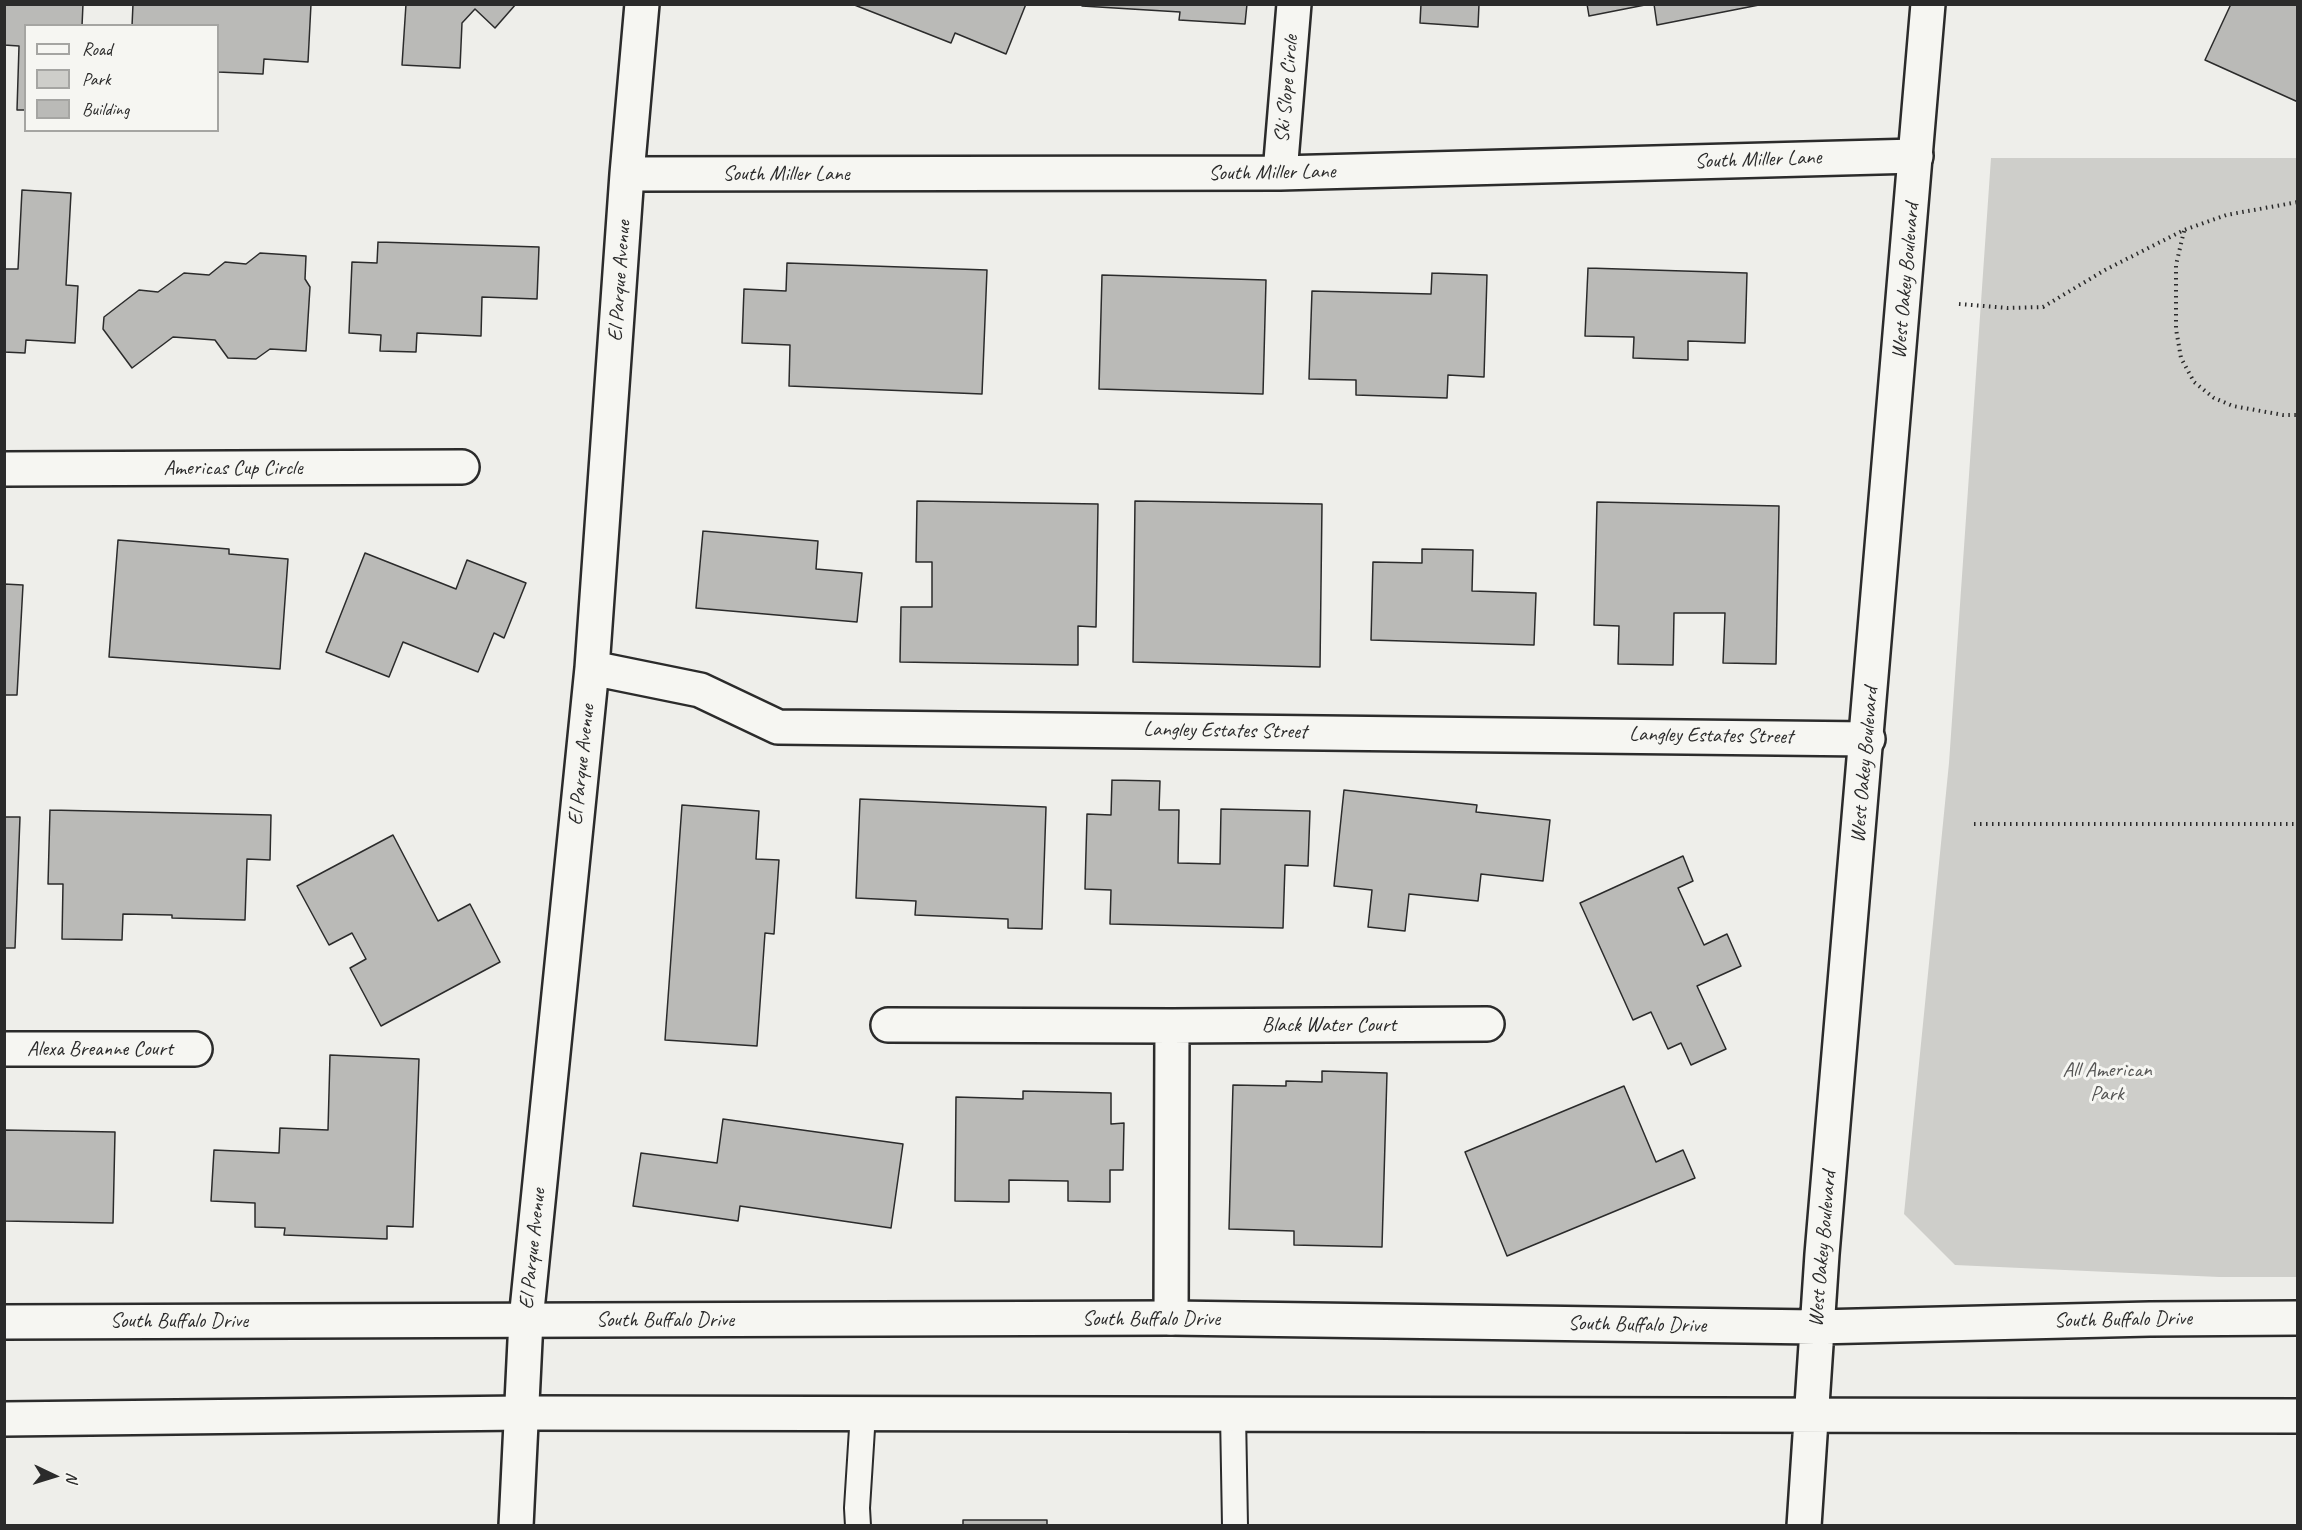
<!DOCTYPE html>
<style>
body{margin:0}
#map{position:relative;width:2302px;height:1530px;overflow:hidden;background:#eeeeea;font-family:Caveat,sans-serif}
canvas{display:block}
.frame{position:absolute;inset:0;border:6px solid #2b2b2b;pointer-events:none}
.legend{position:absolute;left:24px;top:24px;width:195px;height:108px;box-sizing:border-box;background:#f6f6f2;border:2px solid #a5a5a2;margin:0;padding:8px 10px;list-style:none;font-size:18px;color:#2b2b2b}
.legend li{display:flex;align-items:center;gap:12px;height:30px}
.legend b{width:30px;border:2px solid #a5a5a2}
.north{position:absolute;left:24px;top:1446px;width:60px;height:60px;-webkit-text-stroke:4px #f6f6f2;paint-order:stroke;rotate:94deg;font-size:16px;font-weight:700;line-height:24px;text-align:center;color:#2b2b2b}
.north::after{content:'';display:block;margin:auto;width:21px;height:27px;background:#2b2b2b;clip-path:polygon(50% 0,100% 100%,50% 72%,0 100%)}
</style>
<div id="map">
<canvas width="2302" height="1530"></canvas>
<div class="frame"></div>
<ul class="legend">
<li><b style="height:8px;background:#f6f6f2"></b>Road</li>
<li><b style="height:16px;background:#cececa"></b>Park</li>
<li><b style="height:16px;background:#babab7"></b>Building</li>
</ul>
<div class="north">N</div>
</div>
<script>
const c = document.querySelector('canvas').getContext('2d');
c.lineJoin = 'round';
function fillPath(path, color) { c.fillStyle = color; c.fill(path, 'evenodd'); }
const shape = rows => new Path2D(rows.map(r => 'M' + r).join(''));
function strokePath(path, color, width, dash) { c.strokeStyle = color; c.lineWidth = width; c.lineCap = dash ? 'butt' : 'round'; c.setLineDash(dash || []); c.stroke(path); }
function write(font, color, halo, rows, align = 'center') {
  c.font = font + ' Caveat,sans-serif'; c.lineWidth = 6; c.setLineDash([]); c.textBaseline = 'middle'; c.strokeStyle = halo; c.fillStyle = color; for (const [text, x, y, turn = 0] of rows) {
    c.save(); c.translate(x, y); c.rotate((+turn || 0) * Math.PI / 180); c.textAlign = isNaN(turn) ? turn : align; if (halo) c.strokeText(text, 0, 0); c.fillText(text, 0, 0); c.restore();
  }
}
fillPath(shape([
 [1991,158,2297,158,2297,1277,2219,1277,1955,1265,1904,1214,1949,763]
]), '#cececa');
const building = shape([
 [4,4,83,4,82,26,26,26,26,110,17,110,19,46,4,45,4,4],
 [133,4,311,4,308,62,264,59,263,74,218,72,218,26,132,26,133,4],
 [406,4,516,4,495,28,475,9,462,23,460,68,402,65,406,4],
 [852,4,1026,4,1006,54,955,33,951,43,852,4],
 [1082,4,1247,4,1245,24,1179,20,1180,12,1082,6,1082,4],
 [1421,4,1479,4,1478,27,1420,23,1421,4],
 [1587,4,1650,4,1589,16,1587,4],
 [1654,4,1764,4,1657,25,1654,4],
 [2231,4,2298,4,2298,102,2205,60,2231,4],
 [22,190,71,193,66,285,78,286,75,343,26,340,25,353,4,352,4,269,18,269,22,190],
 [378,242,539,247,537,299,482,297,481,336,417,333,416,352,380,351,381,335,349,333,352,262,377,263,378,242],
 [260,253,306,256,305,279,310,287,306,351,270,349,256,359,228,358,215,340,173,337,132,368,103,329,104,317,139,290,158,292,184,273,209,275,225,262,246,264,260,253],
 [787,263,987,270,982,394,789,386,790,345,742,343,744,289,786,291,787,263],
 [1588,268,1747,273,1745,343,1688,341,1688,360,1633,358,1634,337,1585,336,1588,268],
 [1432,273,1487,275,1484,377,1448,375,1447,398,1356,395,1356,380,1309,379,1312,291,1431,294,1432,273],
 [1102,275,1266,280,1263,394,1099,389,1102,275],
 [917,501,1098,504,1096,627,1078,626,1078,665,900,662,901,607,932,607,932,562,916,562,917,501],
 [1135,501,1322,504,1320,667,1133,662,1135,501],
 [1597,502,1779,506,1776,664,1723,663,1725,613,1674,613,1673,665,1618,664,1619,626,1594,625,1597,502],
 [703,531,818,541,816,569,862,573,857,622,696,608,703,531],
 [118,540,229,549,229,554,288,559,280,669,109,657,118,540],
 [1422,549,1473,550,1472,591,1536,593,1534,645,1371,640,1373,562,1422,563,1422,549],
 [365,553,456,589,467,560,526,583,504,638,494,633,478,672,403,642,389,677,326,652,365,553],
 [4,584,23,585,17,695,4,695,4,584],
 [1112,780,1160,781,1159,810,1179,810,1178,863,1220,864,1221,809,1310,811,1308,866,1285,865,1283,928,1110,924,1111,890,1085,889,1087,814,1111,815,1112,780],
 [1344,790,1477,805,1476,812,1550,820,1543,881,1481,874,1478,901,1409,894,1405,931,1368,927,1372,890,1334,886,1344,790],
 [860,799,1046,807,1042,929,1008,928,1008,919,915,915,916,901,856,898,860,799],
 [682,805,759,811,756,859,779,860,774,934,765,933,757,1046,665,1040,682,805],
 [50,810,271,815,270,860,247,859,245,920,172,918,172,915,123,914,122,940,62,939,63,884,48,884,50,810],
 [4,817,20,817,15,948,4,948,4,817],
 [393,835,438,921,470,904,500,962,381,1026,350,968,366,959,352,933,329,945,297,886,393,835],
 [1683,856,1693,881,1678,888,1704,945,1727,934,1741,966,1697,986,1726,1049,1691,1065,1681,1043,1668,1049,1651,1012,1633,1020,1580,903,1683,856],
 [330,1055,419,1059,413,1227,387,1226,387,1239,284,1235,285,1228,255,1227,255,1203,211,1201,214,1150,279,1153,280,1128,328,1130,330,1055],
 [1322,1071,1387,1073,1382,1247,1294,1245,1294,1231,1229,1229,1233,1085,1286,1086,1286,1081,1322,1082,1322,1071],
 [1624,1086,1656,1162,1683,1150,1695,1178,1507,1256,1465,1152,1624,1086],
 [1023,1091,1111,1093,1111,1124,1124,1123,1123,1170,1110,1170,1110,1202,1068,1201,1068,1181,1009,1180,1009,1202,955,1201,956,1097,1023,1099,1023,1091],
 [723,1119,903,1144,891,1228,740,1206,738,1221,633,1206,641,1153,717,1163,723,1119],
 [4,1130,115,1132,113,1223,4,1221,4,1130],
 [963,1520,1047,1520,1047,1526,963,1526,963,1520]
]);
fillPath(building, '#babab7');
strokePath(building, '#2b2b2b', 1.5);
const service = shape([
 [1233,1414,1235,1526],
 [858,1526,857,1508,863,1413]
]);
const minor = shape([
 [1280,173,1294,4],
 [627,174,1280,173,1916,156],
 [4,469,462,467],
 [592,668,700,690,778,727,1868,739],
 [888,1025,1172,1026,1487,1024],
 [4,1049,195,1049],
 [1171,1318,1172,1026],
 [516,1526,526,1320,592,668,627,174,642,4]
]);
const secondary = shape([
 [4,1322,1171,1318,1816,1327,2150,1319,2298,1318],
 [4,1419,522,1413,2298,1416],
 [1804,1526,1822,1254,1928,4]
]);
strokePath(service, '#2b2b2b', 28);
strokePath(minor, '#2b2b2b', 38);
strokePath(secondary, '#2b2b2b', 38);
strokePath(shape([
 [2184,231,2176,265,2176,329,2181,358,2194,382,2214,398,2233,406,2283,415,2298,415],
 [1959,304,2008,308,2043,307,2105,270,2184,230,2226,215,2298,202],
 [1974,824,2298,824]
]), '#2b2b2b', 4, [1.5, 4.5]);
strokePath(service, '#f6f6f2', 24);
strokePath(minor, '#f6f6f2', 33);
strokePath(secondary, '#f6f6f2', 33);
write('21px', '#2b2b2b', '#f6f6f2', [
 ["Ski Slope Circle",1287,89,-85],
 ["South Miller Lane",1758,160,-2],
 ["South Miller Lane",1272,173,-1],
 ["South Miller Lane",786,174],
 ["El Parque Avenue",620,281,-86],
 ["West Oakey Boulevard",1906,281,-85],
 ["Americas Cup Circle",233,468],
 ["Langley Estates Street",1225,731,1],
 ["Langley Estates Street",1711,736,1],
 ["El Parque Avenue",582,765,-84],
 ["West Oakey Boulevard",1865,765,-85],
 ["Black Water Court",1329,1025],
 ["Alexa Breanne Court",100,1049],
 ["El Parque Avenue",533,1249,-84],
 ["West Oakey Boulevard",1823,1249,-85],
 ["South Buffalo Drive",1151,1319],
 ["South Buffalo Drive",665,1320],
 ["South Buffalo Drive",2123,1320,-1],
 ["South Buffalo Drive",179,1321],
 ["South Buffalo Drive",1637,1325,1]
]);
write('21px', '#545453', '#f6f6f2', [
 ["All American",2107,1070],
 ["Park",2107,1094]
]);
</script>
